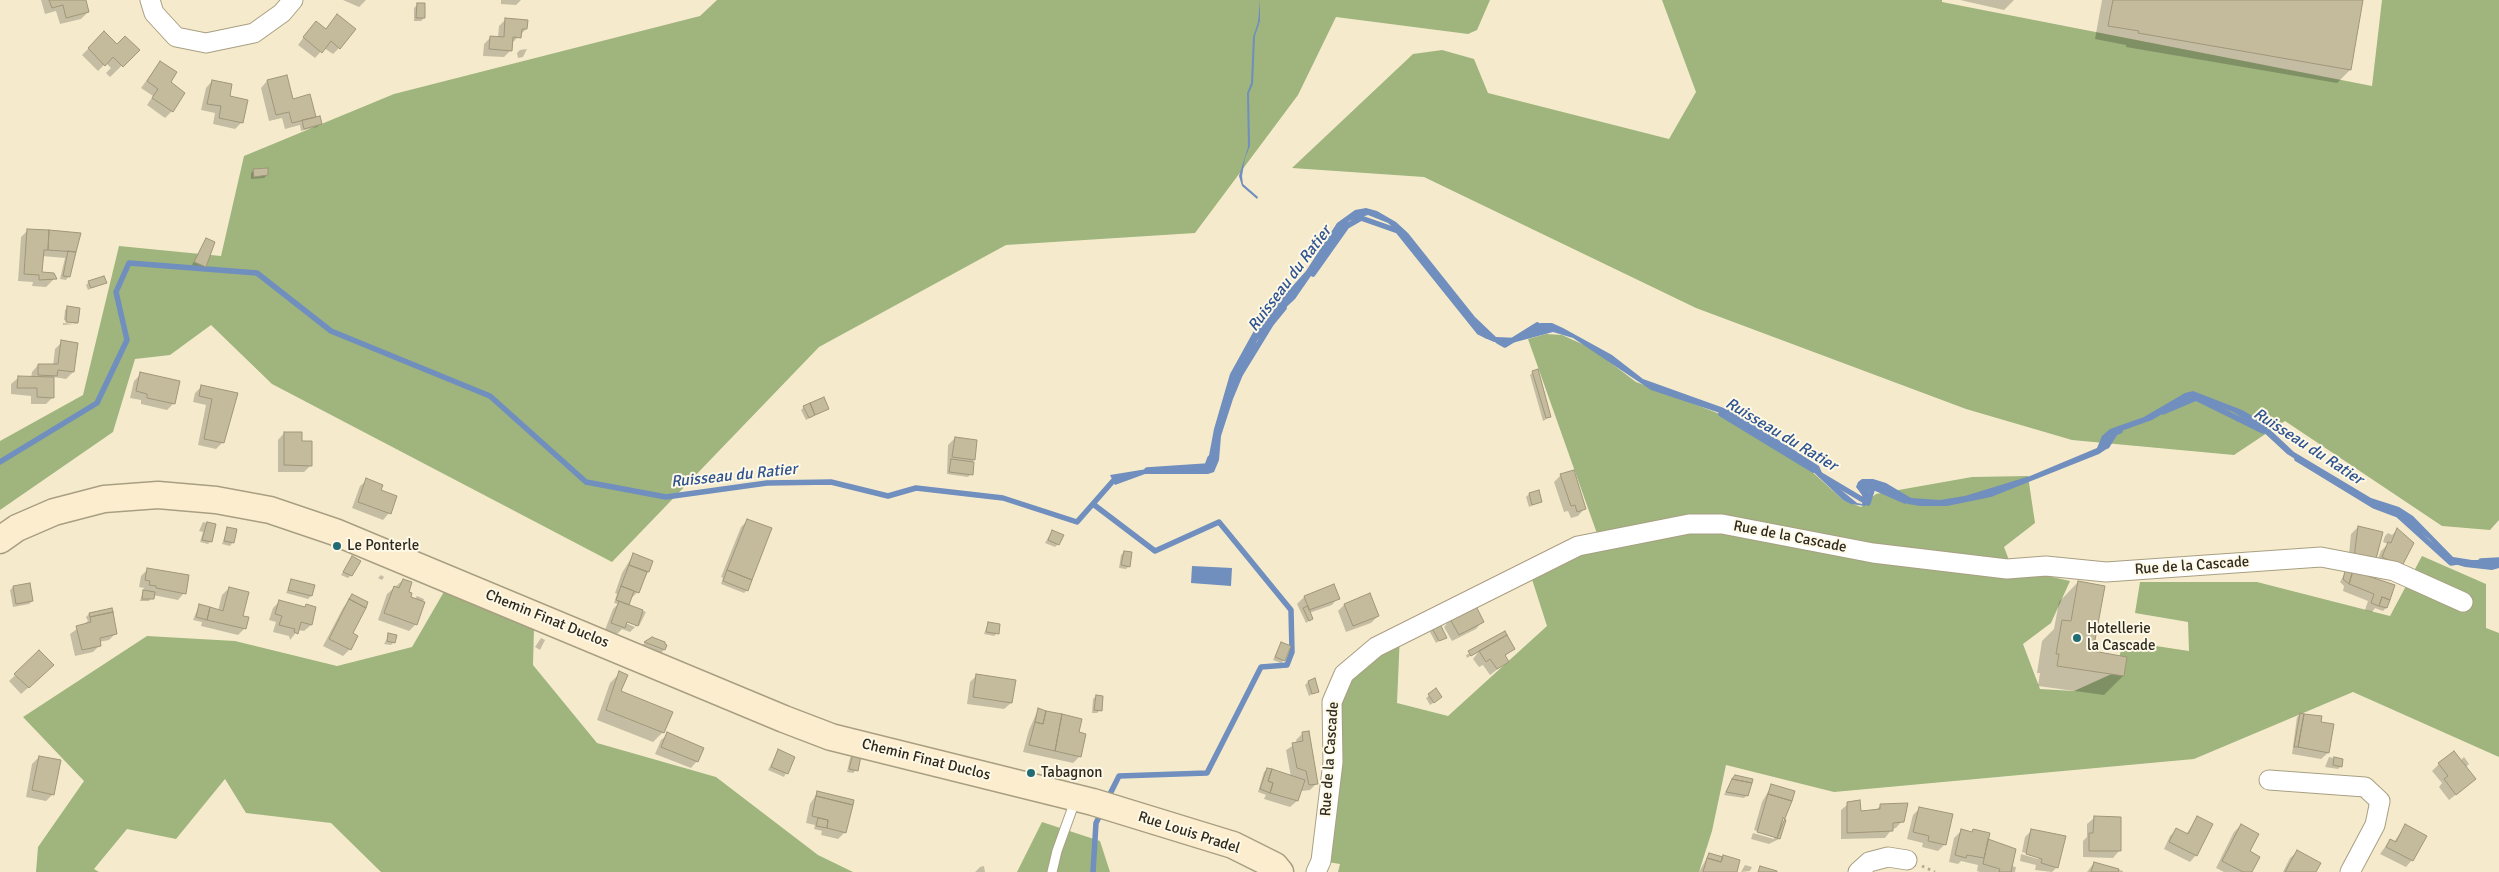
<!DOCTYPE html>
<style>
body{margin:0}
canvas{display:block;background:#f5ebcc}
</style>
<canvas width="2499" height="872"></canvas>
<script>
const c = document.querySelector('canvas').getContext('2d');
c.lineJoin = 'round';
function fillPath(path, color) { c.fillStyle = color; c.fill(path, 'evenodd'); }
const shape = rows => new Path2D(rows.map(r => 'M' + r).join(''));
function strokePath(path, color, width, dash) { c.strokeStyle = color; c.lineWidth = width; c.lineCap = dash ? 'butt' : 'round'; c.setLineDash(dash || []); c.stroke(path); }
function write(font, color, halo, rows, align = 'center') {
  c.font = font + ' Signika,sans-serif'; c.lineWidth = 4; c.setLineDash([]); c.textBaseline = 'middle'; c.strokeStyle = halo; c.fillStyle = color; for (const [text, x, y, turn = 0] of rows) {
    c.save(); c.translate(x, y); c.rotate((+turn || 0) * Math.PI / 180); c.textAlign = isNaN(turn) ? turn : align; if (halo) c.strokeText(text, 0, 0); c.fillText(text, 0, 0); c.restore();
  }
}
fillPath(shape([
 [717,0,1490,0,1477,30,1468,34,1336,17,1298,95,1195,233,1006,245,819,347,612,562,272,384,211,325,170,355,135,359,113,432,0,510,0,441,83,395,119,246,221,256,244,156,394,94,700,16],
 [1662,0,1942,0,1942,2,2372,86,2382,0,2499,0,2499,520,2490,530,2442,526,2285,421,2234,455,2072,440,1966,409,1696,308,1424,177,1292,168,1413,54,1442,50,1474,59,1488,93,1669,139,1696,92],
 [1546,334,1562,335,1591,348,1636,382,1720,414,1797,458,1843,500,1861,507,1876,494,1972,477,2028,476,2035,523,2004,547,2012,568,2070,581,2051,623,2023,644,2040,689,2074,691,2116,672,2123,641,2189,651,2188,622,2135,613,2140,582,2257,582,2390,616,2422,556,2486,584,2486,628,2499,633,2499,757,2353,692,2194,759,1834,792,1726,765,1712,831,1699,872,1338,872,1340,864,1321,861,1344,674,1400,634,1397,703,1448,716,1547,626,1529,570,1600,542,1528,339],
 [445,590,534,629,533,665,597,743,716,777,818,855,853,872,381,872,331,823,246,813,225,779,176,839,127,829,94,869,99,872,36,872,38,847,84,781,23,717,147,636,235,641,337,666,412,647],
 [1042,822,1100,841,1110,872,1017,872]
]), '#9fb57d');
fillPath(shape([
 [1260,0,1260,21,1255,36,1253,84,1249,93,1250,146,1245,158,1242,176,1243,184,1258,197,1257,199,1242,186,1239,176,1248,147,1247,93,1251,83,1253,37,1258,22],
 [1366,208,1377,211,1396,222,1408,233,1475,317,1496,337,1519,338,1540,323,1552,323,1563,328,1612,355,1643,379,1735,412,1819,466,1823,475,1857,503,1862,504,1863,501,1862,495,1856,487,1858,482,1862,479,1873,479,1886,483,1911,498,1940,500,1965,496,2030,476,2097,448,2102,436,2110,429,2144,417,2185,393,2193,391,2242,410,2261,421,2294,452,2371,498,2399,507,2413,516,2453,557,2472,560,2499,560,2499,568,2492,570,2465,567,2451,563,2429,539,2398,515,2369,504,2287,454,2259,428,2233,412,2191,397,2152,420,2110,435,2105,450,2099,454,1991,497,1947,506,1920,506,1908,504,1882,489,1873,487,1869,490,1868,503,1865,506,1851,504,1843,500,1807,466,1729,416,1651,390,1573,338,1553,332,1512,343,1494,342,1485,338,1401,235,1388,223,1368,215,1349,221,1295,299,1278,315,1257,341,1233,399,1221,436,1219,460,1214,472,1208,474,1145,474,1115,485,1110,475,1153,468,1207,466,1214,429,1230,374,1256,327,1306,271,1337,223,1355,210],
 [1192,566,1232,568,1231,586,1191,583]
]), '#708ebe');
fillPath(shape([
 [41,0,85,0,88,12,81,19,60,24,56,11,45,14],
 [343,0,366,0,359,7],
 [501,0,521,0,516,5,501,4],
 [1960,0,2014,0,2004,10],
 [2102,0,2362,0,2350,70,2337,83,2126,47,2126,45,2095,39],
 [417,5,424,18,421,21,414,21,414,8],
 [506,19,526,29,511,44,511,50,504,57,483,56,484,44,491,37,498,37,499,26],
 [331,22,339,48,333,54,324,48,315,58,298,45,310,29,325,30],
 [104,33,117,46,138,50,110,77,106,73,111,68,106,63,98,71,82,55],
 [527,49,523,57,518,58,517,53,520,50],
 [160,62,169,83,172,111,165,118,147,105,153,96,141,88],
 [212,81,229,97,242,122,235,129,213,124,215,113,201,110,206,88],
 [267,81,315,118,320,124,317,127,301,131,300,125,285,129,282,118,269,121,261,88],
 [254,170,267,175,264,178,251,179,251,173],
 [28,230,79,234,69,276,66,280,60,279,65,258,42,256,41,273,55,277,53,280,46,287,32,286,33,282,18,281,21,237],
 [206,239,205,266,202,269,192,265],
 [89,282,105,282,88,290,86,285],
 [68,307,77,323,76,324,64,320,65,310],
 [63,323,75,324,63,325],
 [62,342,76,344,73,372,66,379,54,377,53,397,46,404,31,404,31,396,11,394,11,384,18,378,31,378,32,372,38,365,53,366,55,349],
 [1533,372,1550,417,1543,421,1530,375],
 [141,374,174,403,167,410,141,404,141,400,130,398,134,381],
 [202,386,236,394,223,442,216,449,198,445,206,405,193,402,195,393],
 [804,407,828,408,806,420,801,410],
 [284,433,301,442,311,465,304,472,278,472,278,440],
 [955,438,974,460,971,463,971,474,968,477,947,474,948,445],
 [1561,475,1584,509,1578,516,1571,518,1568,511,1564,512,1554,482],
 [367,480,379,491,389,513,383,520,352,508,360,486],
 [1529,494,1540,502,1529,507,1526,497],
 [748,520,747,590,744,593,721,584,723,578,721,577,741,527],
 [203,522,214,525,211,541,208,544,200,542,203,532,199,531],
 [2358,527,2375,559,2348,564,2351,534],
 [228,528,233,542,230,546,222,544],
 [2397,530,2401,565,2376,563,2381,551,2388,544,2383,542,2385,536,2388,533,2392,535],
 [1052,531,1058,544,1055,547,1045,543],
 [1124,552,1129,566,1126,569,1119,568,1121,555],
 [633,555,648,572,638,592,630,599,627,605,646,612,639,626,637,625,630,632,622,629,617,634,605,630,613,609,618,604,614,603,617,594,615,593,622,573],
 [622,619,635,624,635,627,621,621],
 [352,558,351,575,348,578,341,575],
 [148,569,184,593,178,600,153,595,149,601,140,601,144,588,139,587,141,576],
 [2345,573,2351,574,2353,573,2388,599,2386,608,2383,611,2375,608,2372,612,2365,610,2368,601,2343,591,2344,586,2340,582],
 [381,575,384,577,382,580,378,578],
 [292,580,311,596,308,599,286,593],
 [403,580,409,598,414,600,417,596,424,599,416,624,409,631,378,620,387,594],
 [2078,582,2100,612,2091,652,2123,676,2104,695,2038,686,2040,673,2037,673,2042,641,2054,629,2059,602],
 [29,585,32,601,29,604,13,607,10,590,13,587],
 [1333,585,1338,598,1332,605,1309,613,1312,619,1306,623,1297,604,1304,597],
 [229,588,245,628,238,635,201,626,202,622,193,620,199,606,218,611,222,595],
 [352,595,350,649,343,656,323,646,343,608],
 [280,601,304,608,306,606,311,625,304,631,298,630,290,640,289,636,273,632,276,622,269,620,273,608],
 [1344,605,1378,616,1371,623,1346,632,1338,611],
 [1475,608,1482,622,1476,629,1452,641,1444,627,1450,620],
 [89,614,116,633,109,640,99,642,100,645,93,652,75,656,70,634,88,621,86,617],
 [988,623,997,633,994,636,984,634],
 [1433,629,1445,637,1436,643,1430,632],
 [389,635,394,642,391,645,384,644],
 [541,638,545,640,540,650,535,647],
 [652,638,664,650,661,653,642,645],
 [1502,639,1513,649,1504,657,1507,662,1490,675,1483,665,1479,667,1473,659,1480,650,1467,658,1466,655],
 [1281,644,1284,660,1281,663,1273,660],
 [39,652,46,672,21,694,9,681],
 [620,673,620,692,663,732,653,742,597,720,610,683],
 [977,675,1011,703,1004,709,967,704,970,682],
 [1308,682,1318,691,1309,696,1305,685],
 [1436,690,1438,700,1430,705,1426,698],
 [1096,696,1100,710,1097,713,1092,713,1093,699],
 [1038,710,1078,733,1084,735,1079,757,1073,763,1023,752,1029,730],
 [2300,714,2319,723,2328,753,2321,759,2292,754,2297,717],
 [1303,733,1317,783,1310,790,1302,791,1301,786,1297,801,1290,807,1264,799,1266,795,1258,792,1264,772,1267,769,1291,777,1286,750,1297,743,1296,740],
 [668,734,697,761,691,768,655,754,661,740],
 [778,751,794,757,784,777,768,770],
 [853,755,856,770,853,773,847,772,850,758],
 [39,757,53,794,46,801,26,797,32,764],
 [2329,757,2342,760,2341,766,2338,769,2325,767],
 [2464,757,2469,764,2465,768,2467,786,2449,800,2439,787,2442,783,2432,771,2439,764,2460,761],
 [1732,779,1747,795,1744,798,1724,795],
 [1772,785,1783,820,1779,839,1769,844,1751,839,1753,833,1774,839,1774,836,1754,830,1762,802],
 [818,792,845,832,838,839,821,835,822,831,814,829,815,825,806,823,810,804],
 [1848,804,1860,812,1875,811,1881,805,1902,821,1896,828,1892,829,1885,838,1841,839,1841,810],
 [1920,808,1945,844,1938,851,1922,847,1923,843,1907,839,1913,815],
 [2094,818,2119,851,2113,858,2083,857,2083,841,2087,837,2087,824],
 [2198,818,2196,855,2190,862,2164,849,2170,836,2177,829,2186,834],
 [2241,825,2249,852,2251,872,2224,872,2216,868,2234,832],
 [2405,826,2412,860,2406,867,2380,854,2390,840,2394,842],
 [1974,830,1987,840,2011,866,2016,867,2015,872,1980,872,1977,871,1978,865,1961,861,1958,864,1949,862,1954,838,1961,831,1971,833],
 [2032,830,2057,867,2052,872,2035,870,2036,865,2020,861,2021,854,2038,859,2040,857,2022,852,2025,837],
 [2297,852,2315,872,2283,872,2290,858],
 [1709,854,1736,872,1699,872],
 [2094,863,2123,871,2123,872,2087,872],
 [1745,865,1752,867,1750,871,1741,872],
 [984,866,985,872,975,872,980,867]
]), '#0003');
strokePath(shape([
 [1313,274,1347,226,1361,218,1398,231,1479,332,1487,336],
 [1498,341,1505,345,1537,325],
 [1241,373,1271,324,1284,308],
 [2163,412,2196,398,2263,431],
 [1721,414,1813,470],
 [2100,449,2107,446,2115,433,2120,431],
 [2297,459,2374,506,2398,515,2451,563,2457,562],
 [0,462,97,403,127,340,116,292,129,263,257,273,331,331,490,396,586,482,666,497,767,483,831,482,888,496,916,488,1003,498,1077,522,1113,481,1119,479],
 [1147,470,1207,466,1210,458],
 [1821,475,1868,503,1873,487,1905,501],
 [1093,504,1155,551,1219,522,1291,610,1292,652,1287,665,1261,667,1207,773,1119,776,1107,800],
 [2481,561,2499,560],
 [1093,872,1096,823,1102,811]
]), '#708ebe', 5.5);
const building = shape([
 [49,0,86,0,89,12,66,18,63,5,52,8,49,0],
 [2113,0,2363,0,2351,70,2138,33,2139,31,2108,26,2113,0],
 [417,3,425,3,425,18,416,18,417,3],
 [337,14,356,29,340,49,331,41,322,53,303,37,316,21,326,29,337,14],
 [505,18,528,20,527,29,522,29,521,38,513,37,512,51,489,49,490,36,504,37,505,18],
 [104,31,117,44,125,36,140,50,123,67,113,57,105,66,88,48,104,31],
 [160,61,177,72,171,82,185,93,173,112,152,98,158,89,147,81,160,61],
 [287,75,293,99,310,94,316,117,292,123,289,112,276,115,267,80,287,75],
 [212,80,232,84,230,96,248,100,243,123,219,118,221,106,207,104,212,80],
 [320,116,322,124,304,129,302,120,320,116],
 [268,168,268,175,254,177,253,169,268,168],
 [27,229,49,230,48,250,44,250,42,272,54,273,57,279,39,280,39,275,24,274,27,229],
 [49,230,81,233,76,252,48,250,49,230],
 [206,238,215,242,206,267,194,262,206,238],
 [68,251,76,252,70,277,63,276,68,251],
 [104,276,107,283,91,288,88,281,104,276],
 [67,306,80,308,78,323,66,322,67,306],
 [61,340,78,343,74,372,58,370,57,376,38,375,38,364,58,364,61,340],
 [1538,369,1551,417,1546,418,1532,371,1538,369],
 [140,372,180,381,175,404,147,398,147,394,136,391,140,372],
 [18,376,54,377,54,398,37,397,37,388,17,388,18,376],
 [201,385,238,393,224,443,204,439,212,399,199,396,201,385],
 [824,397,829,409,815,415,810,403,824,397],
 [810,403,815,415,809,418,803,406,810,403],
 [284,432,302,432,302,441,312,441,312,466,284,465,284,432],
 [955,437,977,440,975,460,952,457,955,437],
 [951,459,974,462,973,475,949,472,951,459],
 [1574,470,1586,509,1577,512,1575,505,1571,506,1560,474,1574,470],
 [366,478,383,485,381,490,397,496,391,514,358,502,366,478],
 [1539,490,1542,502,1532,505,1529,493,1539,490],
 [747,519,772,528,752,580,727,570,747,519],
 [207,522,216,524,212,542,202,540,207,522],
 [2358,526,2383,532,2376,559,2354,558,2358,526],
 [227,527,237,529,234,543,224,541,227,527],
 [2397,528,2414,543,2402,566,2382,557,2388,542,2391,543,2397,528],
 [1052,530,1064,535,1059,545,1048,540,1052,530],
 [1124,551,1132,552,1130,567,1121,565,1124,551],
 [633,553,653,561,649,572,629,565,633,553],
 [352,556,361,561,352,576,343,572,352,556],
 [629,565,647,572,639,593,621,586,629,565],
 [147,568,189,575,186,594,156,588,156,586,149,585,150,581,145,580,147,568],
 [727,570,752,580,748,591,723,581,727,570],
 [2345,571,2352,573,2349,584,2343,579,2345,571],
 [2353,571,2395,585,2390,600,2382,597,2379,606,2371,603,2374,594,2349,584,2353,571],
 [291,579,315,585,312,596,288,590,291,579],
 [403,579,412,582,409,592,412,593,411,597,425,602,417,625,384,613,394,586,399,588,403,579],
 [2078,581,2105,586,2093,651,2127,657,2124,676,2057,666,2059,654,2056,654,2062,620,2071,621,2078,581],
 [30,583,33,601,16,604,13,586,30,583],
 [1334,584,1340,599,1309,610,1304,596,1334,584],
 [621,586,634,591,629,605,616,600,621,586],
 [229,587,249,592,243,616,249,617,246,629,207,620,210,607,223,611,229,587],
 [143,590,155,592,154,599,142,599,143,590],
 [1370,593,1379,616,1353,626,1344,604,1370,593],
 [352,594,368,602,366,608,349,599,352,594],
 [2382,597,2390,600,2387,608,2379,606,2382,597],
 [349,599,366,608,353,633,358,636,351,650,329,639,349,599],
 [279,600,305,607,306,604,316,607,312,625,301,622,298,634,294,632,295,629,279,625,282,616,275,614,279,600],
 [619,601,643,610,638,626,627,622,625,628,611,623,619,601],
 [199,604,210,607,207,620,196,617,199,604],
 [1308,606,1313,619,1309,621,1303,608,1308,606],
 [1476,606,1484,622,1459,635,1450,619,1476,606],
 [112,608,113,612,90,617,89,613,112,608],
 [113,612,117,634,100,638,101,646,82,650,76,626,91,622,90,617,113,612],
 [988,622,1000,624,999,634,986,632,988,622],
 [1440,624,1447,638,1439,641,1432,628,1440,624],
 [1505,631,1507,635,1471,656,1468,651,1505,631],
 [388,633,397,635,395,643,387,641,388,633],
 [1507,635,1515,649,1505,655,1509,662,1497,669,1490,659,1486,662,1479,651,1507,635],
 [652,637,665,642,665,644,667,645,665,650,644,642,652,637],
 [1281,642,1291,646,1285,661,1275,657,1281,642],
 [39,650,54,665,29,688,14,674,39,650],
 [619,671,628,675,621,691,673,712,664,733,606,710,619,671],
 [976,674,1016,680,1012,703,973,697,976,674],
 [1315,678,1319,692,1312,694,1308,681,1315,678],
 [1436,688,1442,697,1434,703,1428,694,1436,688],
 [1096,695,1103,696,1102,711,1094,710,1096,695],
 [1038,708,1046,711,1043,724,1035,722,1038,708],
 [1046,711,1062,714,1055,751,1029,745,1035,722,1043,724,1046,711],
 [2300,713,2304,714,2298,747,2294,747,2300,713],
 [1062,714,1082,719,1079,732,1086,734,1081,757,1055,751,1062,714],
 [2304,714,2322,716,2321,722,2334,724,2329,753,2298,747,2304,714],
 [1309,731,1318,784,1309,785,1306,771,1297,768,1292,743,1303,741,1302,732,1309,731],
 [667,732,704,748,698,762,661,747,667,732],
 [778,749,795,757,788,774,771,767,778,749],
 [2454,751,2476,779,2456,795,2444,779,2448,776,2438,763,2454,751],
 [853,754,861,756,858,771,849,769,853,754],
 [39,756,61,760,54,795,32,790,39,756],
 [2334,757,2343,759,2342,767,2333,765,2334,757],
 [1267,768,1272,769,1268,781,1273,783,1270,793,1260,789,1267,768],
 [1272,769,1305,780,1298,801,1270,793,1273,783,1268,781,1272,769],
 [1735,775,1753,779,1752,783,1732,779,1735,775],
 [1732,779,1752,783,1748,796,1726,792,1732,779],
 [1771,784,1795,791,1792,801,1768,794,1771,784],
 [817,791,854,800,853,805,816,796,817,791],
 [1768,794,1792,801,1777,838,1757,832,1768,794],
 [816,796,853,805,846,833,827,828,828,820,812,816,816,796],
 [1860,800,1861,811,1880,809,1880,804,1908,803,1904,822,1893,823,1893,831,1847,833,1847,802,1860,800],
 [1919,807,1953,814,1946,845,1928,841,1929,836,1913,832,1919,807],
 [2094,816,2121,817,2121,851,2089,851,2089,833,2093,833,2094,816],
 [2197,816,2213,824,2197,856,2169,842,2176,828,2188,834,2197,816],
 [818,818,828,820,827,828,816,826,818,818],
 [1783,818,1786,820,1780,839,1777,838,1783,818],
 [2241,824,2259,834,2250,851,2260,857,2252,872,2243,872,2222,861,2241,824],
 [2405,824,2427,836,2413,861,2386,847,2390,839,2396,842,2405,824],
 [1961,829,1972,832,1973,829,1990,833,1984,858,1967,855,1966,858,1955,855,1961,829],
 [2031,829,2066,836,2058,868,2041,863,2042,859,2026,854,2031,829],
 [1988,839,2016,849,2011,872,1999,872,2000,869,1983,864,1988,839],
 [2297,850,2321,863,2316,872,2285,872,2297,850],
 [1709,853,1723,857,1721,862,1707,858,1709,853],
 [1723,855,1740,860,1737,872,1703,872,1707,858,1721,862,1723,855],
 [2094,862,2119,869,2118,872,2091,872,2094,862],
 [1760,866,1777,871,1777,872,1758,872,1760,866]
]);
fillPath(building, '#c4bb9d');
strokePath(building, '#a0967a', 1);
const service = shape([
 [1052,872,1057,851,1075,801]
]);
const minor = shape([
 [150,0,154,13,176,37,206,43,254,33,282,13,293,0],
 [2269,780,2365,787,2380,801,2375,825,2350,872],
 [1316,872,1321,861,1333,762,1332,702,1344,674,1376,647,1578,546,1689,524,1722,524,1873,553,2007,569,2046,566,2106,572,2321,557,2394,571,2463,602],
 [1858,872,1869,862,1888,857,1907,860]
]);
const secondary = shape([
 [0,540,17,528,54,512,104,499,158,495,216,500,270,510,335,532,784,719,831,737,1093,802,1233,845,1275,866,1280,872]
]);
strokePath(service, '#a89f82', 11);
strokePath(minor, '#a89f82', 21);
strokePath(secondary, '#a89f82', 29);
strokePath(shape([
 [1922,866,1935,872]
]), '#b6ae95', 3, [2.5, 4]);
strokePath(service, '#fff', 9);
strokePath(minor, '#fff', 19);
strokePath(secondary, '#fcedcf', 26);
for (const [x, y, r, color] of [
 [337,546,5,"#226c75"],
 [2077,638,5,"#226c75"],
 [1031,773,5,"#226c75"]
]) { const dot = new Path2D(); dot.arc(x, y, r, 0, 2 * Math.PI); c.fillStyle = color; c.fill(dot); strokePath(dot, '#fef8e6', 2); }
write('15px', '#2e2a1f', '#fef8e6', [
 ["Rue de la Cascade",1790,537,11],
 ["Rue de la Cascade",2192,566,-4],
 ["Chemin Finat Duclos",547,619,22],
 ["Rue de la Cascade",1330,759,-86],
 ["Chemin Finat Duclos",926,760,14],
 ["Rue Louis Pradel",1189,833,18]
]);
write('15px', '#2e2a1f', '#fef8e6', [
 ["Le Ponterle",347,546],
 ["Hotellerie",2087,629],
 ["la Cascade",2087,646],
 ["Tabagnon",1041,773]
], 'left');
write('italic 16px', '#2d5391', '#fef8e6', [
 ["Ruisseau du Ratier",1290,279,-53],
 ["Ruisseau du Ratier",1781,435,31],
 ["Ruisseau du Ratier",2308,447,33],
 ["Ruisseau du Ratier",734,476,-6]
]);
</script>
